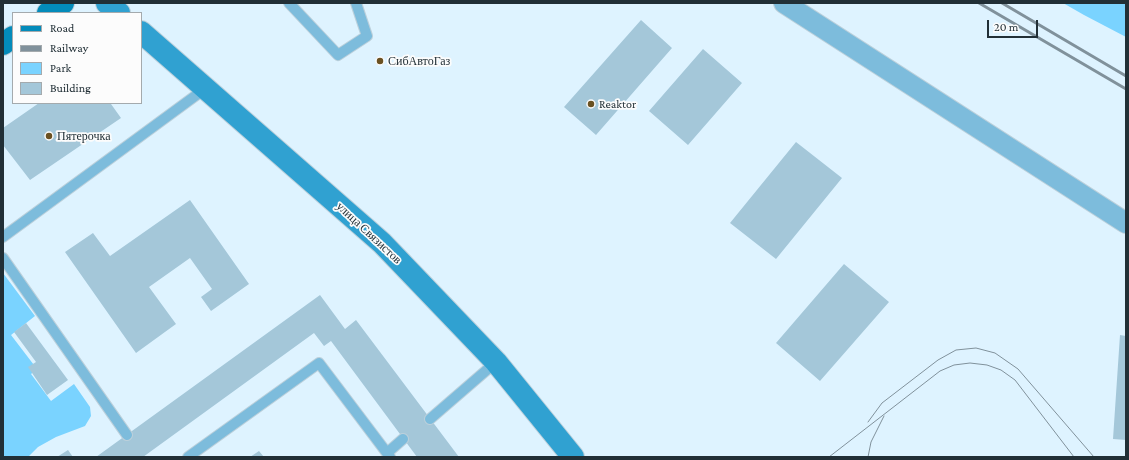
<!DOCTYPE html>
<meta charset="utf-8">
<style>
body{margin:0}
#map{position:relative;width:1129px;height:460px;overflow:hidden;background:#def3ff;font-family:"Crimson Pro",serif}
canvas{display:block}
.frame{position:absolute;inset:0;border:4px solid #212f36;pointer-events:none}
.legend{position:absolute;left:12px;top:12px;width:130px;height:92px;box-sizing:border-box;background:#fcfcfc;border:1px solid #a4aaad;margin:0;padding:5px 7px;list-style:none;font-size:12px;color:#212f36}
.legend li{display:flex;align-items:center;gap:8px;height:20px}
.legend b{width:20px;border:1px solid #a4aaad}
.scale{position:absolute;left:987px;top:20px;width:51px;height:18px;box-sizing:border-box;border:2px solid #212f36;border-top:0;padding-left:5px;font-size:12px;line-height:14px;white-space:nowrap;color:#212f36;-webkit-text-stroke:3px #fcfcfc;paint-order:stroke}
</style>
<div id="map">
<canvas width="1129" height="460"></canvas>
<div class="frame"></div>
<ul class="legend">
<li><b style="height:5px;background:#038bba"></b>Road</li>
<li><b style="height:5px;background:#80919b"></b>Railway</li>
<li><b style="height:11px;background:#7ad3ff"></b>Park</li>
<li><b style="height:11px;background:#a4c7d9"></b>Building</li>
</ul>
<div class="scale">20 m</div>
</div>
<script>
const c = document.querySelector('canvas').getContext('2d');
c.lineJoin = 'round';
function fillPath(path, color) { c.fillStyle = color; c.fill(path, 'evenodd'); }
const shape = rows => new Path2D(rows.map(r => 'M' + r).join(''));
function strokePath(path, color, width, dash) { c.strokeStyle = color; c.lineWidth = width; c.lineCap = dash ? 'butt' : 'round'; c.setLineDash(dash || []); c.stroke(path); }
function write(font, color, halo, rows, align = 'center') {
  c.font = font + ' "Crimson Pro",serif'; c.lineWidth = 3.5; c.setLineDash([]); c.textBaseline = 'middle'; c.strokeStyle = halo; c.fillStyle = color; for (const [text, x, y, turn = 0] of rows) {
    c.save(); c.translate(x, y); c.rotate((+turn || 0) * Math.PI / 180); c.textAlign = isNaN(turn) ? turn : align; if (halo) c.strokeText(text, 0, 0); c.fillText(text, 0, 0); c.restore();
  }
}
fillPath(shape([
 [1063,3,1126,3,1126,37,1084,15],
 [3,273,35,316,11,335,37,369,31,374,51,401,74,384,90,407,91,416,85,426,56,437,38,447,28,457,3,457]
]), '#7ad3ff');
fillPath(shape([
 [641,20,672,48,596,135,564,107],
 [703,49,742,83,688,145,649,111],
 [39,103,105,103,111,104,121,118,30,180,3,145,3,128],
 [796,142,842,178,776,259,730,223],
 [190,200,249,284,211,311,201,297,212,289,190,258,149,287,176,324,136,353,65,252,93,233,110,256],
 [844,264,889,302,820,381,776,343],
 [320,295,345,329,356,320,459,457,417,457,331,341,324,346,314,333,143,457,96,457],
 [26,323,68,380,47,395,28,367,36,362,14,332],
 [1120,335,1126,336,1126,440,1113,439],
 [68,450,73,457,57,457],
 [259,451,264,457,250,457]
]), '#a4c7d9');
const lane = shape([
 [289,3,338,55,367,36,356,3],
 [3,237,206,88],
 [3,258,127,435],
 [430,419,496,362],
 [387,453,403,439],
 [188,457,319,363,390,457]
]);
const street = shape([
 [784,3,1126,223]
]);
const secondary = shape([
 [107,3,119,13],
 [141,32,382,243,496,362,573,457]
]);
const primary = shape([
 [48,13,63,3],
 [3,44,13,37]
]);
strokePath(lane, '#bcd0db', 12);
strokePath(street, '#bcd0db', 22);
strokePath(secondary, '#bcd0db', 24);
strokePath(primary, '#bcd0db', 24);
strokePath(lane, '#7dbcdc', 10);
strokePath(street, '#7dbcdc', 20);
strokePath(secondary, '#30a1d1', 22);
strokePath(primary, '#038bba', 22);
strokePath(shape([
 [868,422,882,403,938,360,956,350,976,348,995,353,1018,369,1094,457],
 [829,457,940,371,954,365,970,363,987,365,1001,370,1015,380,1074,457],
 [868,457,871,442,884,416]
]), '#80919b', 1);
strokePath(shape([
 [979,3,1126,89],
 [1002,3,1126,76]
]), '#80919b', 3);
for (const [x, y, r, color] of [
 [380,61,4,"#6a5122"],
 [591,104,4,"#6a5122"],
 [49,136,4,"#6a5122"]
]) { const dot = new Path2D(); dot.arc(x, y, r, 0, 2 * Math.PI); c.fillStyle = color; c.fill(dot); strokePath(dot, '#fcfcfc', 1.5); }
write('12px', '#212f36', '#fcfcfc', [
 ["СибАвтоГаз",388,61],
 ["Reaktor",599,104],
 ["Пятерочка",57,136]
], 'left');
write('12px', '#212f36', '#fcfcfc', [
 ["улица Связистов",369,233,43]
]);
</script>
